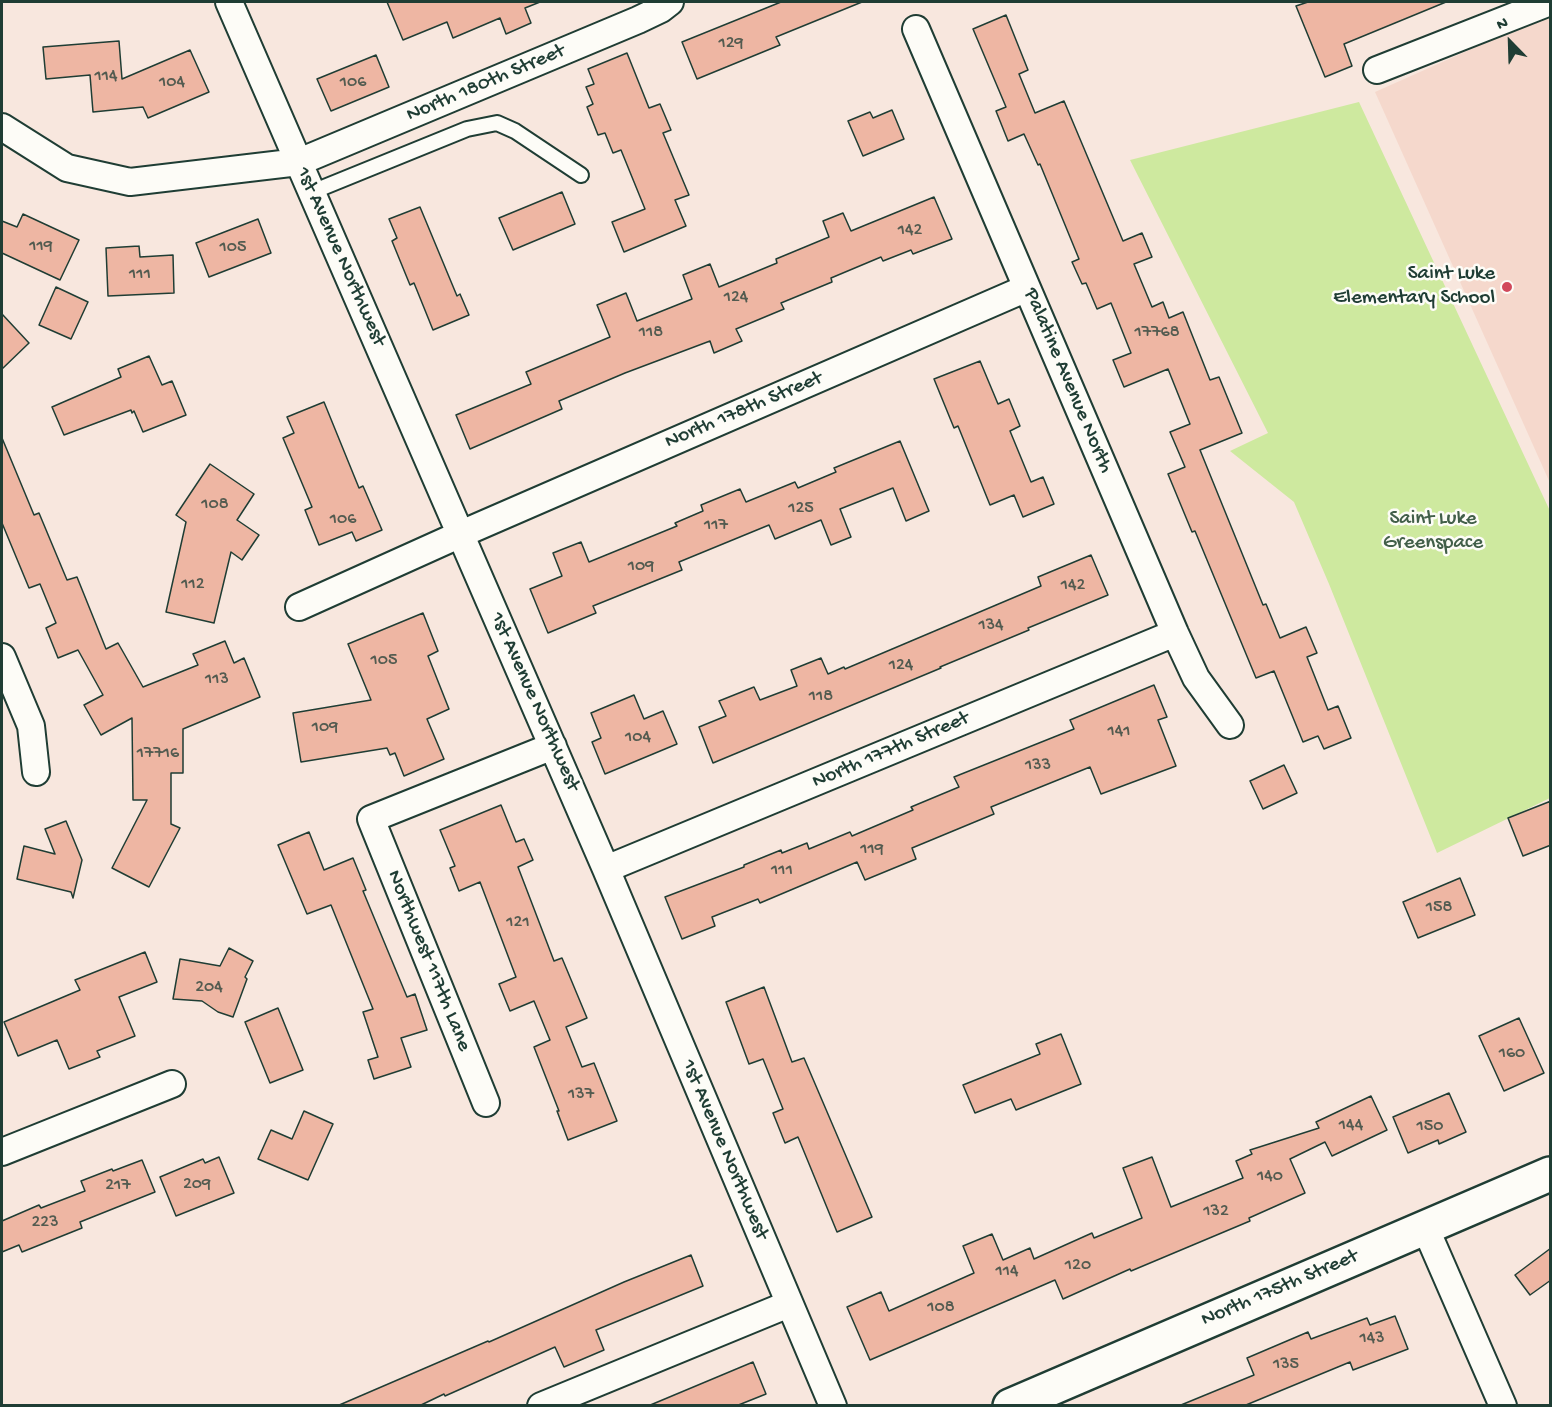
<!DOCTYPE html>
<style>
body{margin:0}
#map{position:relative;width:1552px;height:1407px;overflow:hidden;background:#f8e7de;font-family:"Gochi Hand",sans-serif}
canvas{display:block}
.frame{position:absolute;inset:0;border:3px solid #1f3d34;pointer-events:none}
.north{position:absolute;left:1480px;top:12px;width:60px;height:60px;-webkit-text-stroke:4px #fdfcf7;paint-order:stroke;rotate:337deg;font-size:16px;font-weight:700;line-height:24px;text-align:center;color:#1f3d34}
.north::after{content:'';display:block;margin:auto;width:21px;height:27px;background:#1f3d34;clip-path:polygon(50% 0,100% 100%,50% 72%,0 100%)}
</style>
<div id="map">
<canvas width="1552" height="1407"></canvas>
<div class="frame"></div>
<div class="north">N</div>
</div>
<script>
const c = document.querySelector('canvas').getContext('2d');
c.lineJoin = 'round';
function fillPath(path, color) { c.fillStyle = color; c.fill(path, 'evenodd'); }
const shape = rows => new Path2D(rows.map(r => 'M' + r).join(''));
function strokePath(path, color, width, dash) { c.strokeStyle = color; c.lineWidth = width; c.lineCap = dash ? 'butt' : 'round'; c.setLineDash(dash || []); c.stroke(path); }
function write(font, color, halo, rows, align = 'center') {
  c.font = font + ' "Gochi Hand",sans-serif'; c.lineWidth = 5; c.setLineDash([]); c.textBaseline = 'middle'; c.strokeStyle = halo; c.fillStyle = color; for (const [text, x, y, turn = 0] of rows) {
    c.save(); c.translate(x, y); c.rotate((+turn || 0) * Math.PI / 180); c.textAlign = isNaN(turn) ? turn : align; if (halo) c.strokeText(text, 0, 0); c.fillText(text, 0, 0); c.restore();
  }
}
fillPath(shape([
 [1550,14,1550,483,1375,92]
]), '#f5d8cc');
fillPath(shape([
 [1359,102,1550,511,1550,798,1437,853,1329,584,1294,502,1230,451,1268,433,1130,160]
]), '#cee99f');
const building = shape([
 [387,2,540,2,525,8,531,23,506,34,500,18,453,38,447,22,403,40,387,2],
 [781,2,862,2,776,37,780,45,697,79,682,42,781,2],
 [1308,2,1446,2,1344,44,1352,66,1325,77,1296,6,1308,2],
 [1006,15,1028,70,1019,74,1035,113,1064,101,1123,241,1142,233,1152,257,1134,264,1152,307,1163,302,1169,318,1183,312,1210,380,1219,377,1242,433,1200,450,1263,605,1266,604,1280,638,1306,627,1317,653,1307,657,1328,710,1338,706,1351,738,1324,749,1318,736,1303,742,1274,671,1256,678,1195,531,1192,532,1168,474,1185,467,1170,432,1190,424,1168,369,1124,387,1113,360,1131,353,1111,303,1097,309,1086,283,1082,284,1072,262,1079,259,1040,164,1038,165,1024,134,1008,141,996,111,1006,107,973,29,1006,15],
 [119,41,122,79,190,50,209,92,148,118,143,107,93,112,90,75,46,79,43,47,119,41],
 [627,53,649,108,660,104,671,130,663,133,689,195,675,200,686,226,624,252,612,222,645,209,621,150,613,153,605,133,598,135,587,107,593,104,586,87,594,84,588,69,627,53],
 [376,55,389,87,331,111,317,79,376,55],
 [892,110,904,139,863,156,848,121,870,112,873,118,892,110],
 [562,192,575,224,513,250,499,218,562,192],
 [934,197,952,239,913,254,911,250,883,261,881,257,831,278,832,282,781,303,784,309,736,329,742,341,714,353,710,341,625,373,559,401,562,409,470,449,456,415,531,384,526,372,610,337,597,305,626,293,637,321,692,299,683,275,710,264,719,287,777,263,776,259,829,237,823,221,843,213,851,231,934,197],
 [420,207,457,296,460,294,469,315,433,330,414,283,410,285,392,241,397,238,389,219,420,207],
 [23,214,79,240,60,280,2,253,2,221,17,227,23,214],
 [258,219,271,253,209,277,196,243,258,219],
 [139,246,140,257,173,255,174,293,108,296,106,248,139,246],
 [56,287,88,302,71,339,39,325,56,287],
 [2,314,29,343,2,369,2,314],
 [149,356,162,385,172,381,186,415,143,432,134,411,132,413,131,410,64,435,52,407,121,377,118,369,149,356],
 [980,361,998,404,1009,399,1020,426,1010,431,1031,482,1043,477,1054,504,1023,517,1014,495,990,505,958,426,954,428,934,379,980,361],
 [324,402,359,488,363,486,382,530,356,541,352,532,319,545,305,510,312,507,283,438,294,433,287,417,324,402],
 [2,438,34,515,39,513,67,580,77,577,106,649,118,643,143,687,198,665,193,654,225,641,234,663,244,658,260,697,183,729,183,773,171,773,171,824,180,828,149,887,112,868,147,800,133,800,132,718,101,735,84,705,103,695,78,650,58,658,46,628,56,623,40,584,29,588,2,523,2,438],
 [900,441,929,511,906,521,893,488,840,509,851,537,831,545,821,520,775,539,769,525,679,562,682,570,593,606,596,613,548,633,530,589,562,576,553,553,581,542,589,562,677,526,675,523,703,511,701,505,740,489,746,502,795,482,798,488,836,472,834,468,900,441],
 [210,464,254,494,237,520,259,535,242,560,231,552,214,623,166,612,186,522,176,515,210,464],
 [1091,555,1108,595,1028,628,1029,630,940,667,941,668,713,763,699,727,726,716,719,701,754,687,760,700,797,686,791,670,821,658,828,674,844,667,845,669,1041,586,1038,577,1091,555],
 [423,613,438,651,428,656,449,709,427,719,444,759,404,776,395,753,390,755,387,748,301,762,293,713,371,700,348,644,423,613],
 [1154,685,1167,717,1158,720,1176,766,1101,794,1090,767,991,807,994,814,912,848,916,859,865,880,857,862,760,903,758,899,712,917,715,926,682,939,665,897,744,867,744,865,781,850,782,853,807,843,809,849,850,832,852,836,913,810,911,807,959,787,954,777,1074,729,1070,720,1154,685],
 [634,695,644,719,663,711,677,744,605,774,592,742,601,738,591,713,634,695],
 [1284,765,1297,793,1263,809,1250,781,1284,765],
 [1551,801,1551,845,1523,856,1508,818,1551,801],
 [501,805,516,842,524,839,533,860,518,867,554,961,562,958,587,1018,566,1027,582,1067,594,1063,617,1121,568,1140,557,1111,559,1111,534,1047,550,1040,534,1001,510,1011,499,984,516,977,480,882,459,891,450,868,455,866,440,830,501,805],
 [66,821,82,860,73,898,71,892,17,879,24,846,55,854,45,829,66,821],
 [309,832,324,870,353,858,366,890,363,891,407,997,415,994,427,1030,401,1038,411,1067,374,1079,368,1060,378,1057,363,1012,373,1009,331,905,307,914,278,845,309,832],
 [1460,878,1475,915,1418,938,1403,902,1460,878],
 [229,948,253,961,245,977,247,979,233,1017,218,1012,202,1001,173,999,180,959,220,966,229,948],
 [145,952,157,982,119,997,135,1036,97,1051,100,1057,69,1069,57,1040,18,1056,4,1022,80,990,75,980,145,952],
 [764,987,792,1062,804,1058,872,1217,837,1232,798,1137,785,1143,773,1113,783,1109,763,1059,749,1064,726,1002,764,987],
 [278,1008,303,1070,270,1083,245,1022,278,1008],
 [1519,1018,1544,1073,1504,1091,1479,1036,1519,1018],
 [1061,1034,1081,1084,1016,1110,1011,1099,975,1113,963,1085,1040,1054,1036,1044,1061,1034],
 [1449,1093,1466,1132,1439,1144,1438,1140,1408,1153,1393,1117,1449,1093],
 [1371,1096,1387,1130,1332,1156,1325,1142,1290,1159,1305,1193,1249,1218,1250,1221,1131,1271,1130,1269,1063,1299,1055,1280,870,1360,847,1307,881,1292,889,1311,974,1273,963,1246,992,1234,1003,1260,1030,1248,1034,1259,1092,1233,1094,1238,1142,1218,1123,1168,1152,1157,1171,1207,1243,1178,1236,1161,1252,1154,1250,1150,1319,1128,1316,1122,1371,1096],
 [304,1111,333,1124,308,1180,258,1159,271,1130,292,1139,304,1111],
 [219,1157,234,1193,176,1216,160,1177,203,1159,205,1163,219,1157],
 [142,1160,155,1192,80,1222,82,1228,22,1252,19,1245,2,1252,2,1221,39,1205,41,1208,85,1191,81,1181,112,1169,113,1171,142,1160],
 [1551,1248,1551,1280,1530,1295,1515,1275,1551,1248],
 [691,1255,703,1286,596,1330,604,1350,564,1367,555,1347,445,1396,444,1394,419,1406,337,1406,488,1341,489,1342,624,1282,691,1255],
 [1395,1316,1408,1349,1353,1370,1350,1362,1246,1405,1181,1405,1254,1375,1247,1358,1308,1332,1311,1339,1367,1318,1370,1325,1395,1316],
 [753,1362,766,1394,736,1406,648,1406,753,1362]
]);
fillPath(building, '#eeb6a3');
strokePath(building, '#1f3d34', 1.5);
const lane = shape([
 [312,192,467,129,497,123,515,131,581,175]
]);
const street = shape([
 [229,2,606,869,833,1406],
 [916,29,1175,633,1196,678,1230,725],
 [1377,70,1550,2],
 [2,127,67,168,130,182,299,162,638,20,661,9,670,2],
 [299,607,461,534,1027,288],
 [2,657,31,726,36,772],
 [606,869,1175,633],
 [486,1103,371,819,553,746],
 [2,1152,172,1084],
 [1425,1227,1503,1406],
 [541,1406,789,1304]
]);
const secondary = shape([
 [1010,1406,1550,1174]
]);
strokePath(lane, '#1f3d34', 18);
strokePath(street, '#1f3d34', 30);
strokePath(secondary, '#1f3d34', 38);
strokePath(lane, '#fdfcf7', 14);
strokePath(street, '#fdfcf7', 26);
strokePath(secondary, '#fdfcf7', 33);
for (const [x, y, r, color] of [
 [1507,287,6,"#d1495b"]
]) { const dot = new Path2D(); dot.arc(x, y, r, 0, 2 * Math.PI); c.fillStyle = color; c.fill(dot); strokePath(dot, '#fdfcf7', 2); }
write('18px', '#535b50', null, [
 ["129",731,44],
 ["114",106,77],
 ["104",172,83],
 ["106",353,83],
 ["142",910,231],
 ["119",41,247],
 ["105",233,248],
 ["111",140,275],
 ["124",736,298],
 ["118",651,333],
 ["17768",1157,333],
 ["108",215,505],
 ["125",801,509],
 ["106",343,520],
 ["117",716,526],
 ["109",641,567],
 ["112",193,585],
 ["142",1073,586],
 ["134",991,626],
 ["105",384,661],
 ["124",901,666],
 ["113",217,680],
 ["118",821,697],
 ["109",325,728],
 ["141",1119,732],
 ["104",638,738],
 ["17716",158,754],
 ["133",1038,766],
 ["119",872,850],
 ["111",782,871],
 ["158",1439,908],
 ["121",518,923],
 ["204",209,988],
 ["160",1512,1054],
 ["137",581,1095],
 ["144",1351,1126],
 ["150",1430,1127],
 ["140",1270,1177],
 ["209",197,1185],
 ["217",118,1186],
 ["132",1216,1212],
 ["223",45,1223],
 ["120",1078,1266],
 ["114",1007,1272],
 ["108",941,1308],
 ["143",1372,1339],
 ["135",1286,1365]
]);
write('21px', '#1f3d34', '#fdfcf7', [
 ["North 180th Street",486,84,-23],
 ["1st Avenue Northwest",340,257,66],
 ["Palatine Avenue North",1067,381,67],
 ["North 178th Street",744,411,-23],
 ["1st Avenue Northwest",534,702,66],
 ["North 177th Street",891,751,-23],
 ["Northwest 117th Lane",428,961,68],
 ["1st Avenue Northwest",724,1150,67],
 ["North 175th Street",1280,1289,-23]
]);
write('21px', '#1f3d34', '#fdfcf7', [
 ["Saint Luke",1495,275],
 ["Elementary School",1495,299]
], 'right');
write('21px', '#425f49', '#fdfcf7', [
 ["Saint Luke",1433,520],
 ["Greenspace",1433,544]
]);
</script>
